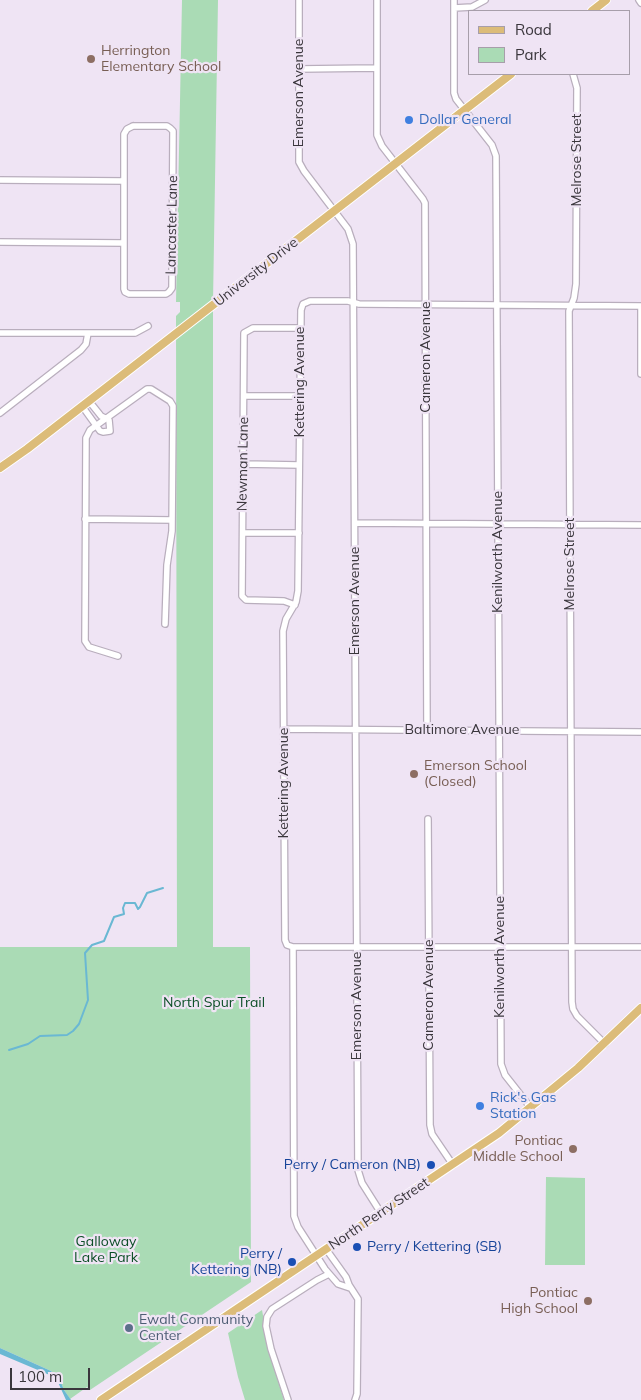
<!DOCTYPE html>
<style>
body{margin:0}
#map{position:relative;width:641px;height:1400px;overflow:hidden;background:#efe4f4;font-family:Mulish,sans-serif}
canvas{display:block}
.legend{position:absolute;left:468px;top:10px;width:162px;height:65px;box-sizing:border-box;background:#efe4f4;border:1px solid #a79eaa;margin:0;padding:6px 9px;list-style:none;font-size:15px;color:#3a363c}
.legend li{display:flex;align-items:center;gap:10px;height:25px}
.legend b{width:25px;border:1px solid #a79eaa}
.scale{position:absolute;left:10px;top:1368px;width:80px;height:22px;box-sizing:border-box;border:2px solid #3a363c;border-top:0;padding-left:6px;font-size:15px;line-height:18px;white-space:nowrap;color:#3a363c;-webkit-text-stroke:4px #efe4f4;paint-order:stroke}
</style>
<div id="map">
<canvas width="641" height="1400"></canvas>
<ul class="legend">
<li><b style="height:6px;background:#dcbc79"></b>Road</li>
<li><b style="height:14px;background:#aadbb5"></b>Park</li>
</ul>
<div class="scale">100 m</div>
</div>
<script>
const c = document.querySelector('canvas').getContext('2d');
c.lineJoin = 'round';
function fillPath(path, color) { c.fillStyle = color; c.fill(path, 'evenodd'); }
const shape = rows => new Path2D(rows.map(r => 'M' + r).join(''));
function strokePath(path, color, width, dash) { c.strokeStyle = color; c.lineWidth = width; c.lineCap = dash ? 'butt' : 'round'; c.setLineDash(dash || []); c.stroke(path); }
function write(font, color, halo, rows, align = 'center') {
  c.font = font + ' Mulish,sans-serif'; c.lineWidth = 4.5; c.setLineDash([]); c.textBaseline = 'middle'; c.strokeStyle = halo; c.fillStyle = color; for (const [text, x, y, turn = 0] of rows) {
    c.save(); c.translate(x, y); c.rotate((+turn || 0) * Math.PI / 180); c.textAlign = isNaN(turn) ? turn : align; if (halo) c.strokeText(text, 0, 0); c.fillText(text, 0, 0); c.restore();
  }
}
fillPath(shape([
 [182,0,218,0,213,302,213,947,250,947,251,1282,90,1390,87,1387,70,1399,64,1390,60,1380,51,1371,0,1348,0,947,177,947,176,316,180,312,180,302,176,302],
 [546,1177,585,1178,585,1265,545,1265],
 [262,1310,271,1358,284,1400,245,1400,238,1377,228,1333]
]), '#aadbb5');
fillPath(shape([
 [0,1348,51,1371,60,1380,64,1390,71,1400,66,1400,57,1380,52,1376,0,1354]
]), '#6ab8d3');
strokePath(shape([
 [9,1050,28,1044,40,1036,67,1035,73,1031,79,1024,88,1000,85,953,92,945,104,941,114,917,124,914,123,908,125,903,135,903,138,909,140,907,147,893,163,888]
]), '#6ab8d3', 2);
const minor = shape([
 [299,0,299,162,304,171,348,229,353,244,358,1170,362,1183,381,1213],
 [377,0,377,135,382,146,423,199,425,203,427,730],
 [454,0,454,93,456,99,492,145,496,156,501,1064,505,1075,531,1108],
 [639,0,641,3],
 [454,8,472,7,485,0],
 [299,69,376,68],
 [573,74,577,88,576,284,574,298,569,311,572,1002,573,1009,577,1016,605,1044],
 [133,126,167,126,170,128,173,131,172,288,169,292,166,294,129,294,125,292,124,289,124,134,127,129,133,126],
 [0,180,124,181],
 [0,242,124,243],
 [641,306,359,304,348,301,310,301,303,304,301,310,298,591,296,602,286,619,283,631,285,940,287,945,293,947,641,947],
 [641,306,641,374],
 [0,333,135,333,148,326],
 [244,396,300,396],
 [82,406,100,431,103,432,110,431,109,420,101,416,89,401],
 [0,413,81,350,86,344,88,333],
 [243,464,299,465],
 [85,519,172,520],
 [355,523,641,525],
 [243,533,299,533],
 [295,605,284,601,246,600,242,596,244,333,253,328,301,328],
 [118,656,89,647,85,641,86,438,90,430,147,389,151,389,170,401,173,406,172,531,167,565,165,624],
 [284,729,641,732],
 [428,819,430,1125,432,1134,453,1165],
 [293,947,294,1216,298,1227,325,1269,338,1284,350,1288],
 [326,1249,346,1277,349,1285,358,1299,357,1394,355,1400],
 [288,1400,271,1349,266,1326,267,1317,272,1309,317,1280,329,1274]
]);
const major = shape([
 [592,11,606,0],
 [0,468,27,449,511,74],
 [101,1400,499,1133,578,1068,641,1008]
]);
strokePath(minor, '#b9aebd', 8);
strokePath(major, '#fff', 10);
strokePath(minor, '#fff', 5.5);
strokePath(major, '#dcbc79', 8);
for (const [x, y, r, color] of [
 [91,59,5,"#8d6e63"],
 [409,120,5,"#3f7fe0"],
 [414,774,5,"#8d6e63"],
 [480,1106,5,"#3f7fe0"],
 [573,1149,5,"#8d6e63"],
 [431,1165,5,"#1a4fb4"],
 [357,1247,5,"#1a4fb4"],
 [292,1262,5,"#1a4fb4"],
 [588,1301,5,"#8d6e63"],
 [129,1328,5,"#5c6f8a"]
]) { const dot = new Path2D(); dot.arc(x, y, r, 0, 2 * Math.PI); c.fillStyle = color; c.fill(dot); strokePath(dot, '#efe4f4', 2); }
write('14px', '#785e54', '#efe4f4', [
 ["Herrington",101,51],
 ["Elementary School",101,67],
 ["Emerson School",424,766],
 ["(Closed)",424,782],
 ["Pontiac",563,1141,"right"],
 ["Middle School",563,1157,"right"],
 ["Pontiac",578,1293,"right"],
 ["High School",578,1309,"right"]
], 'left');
write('14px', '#3a363c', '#efe4f4', [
 ["Emerson Avenue",299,93,-90],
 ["Melrose Street",577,160,-90],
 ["Lancaster Lane",172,225,-89],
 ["University Drive",256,272,-38],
 ["Cameron Avenue",426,357,-90],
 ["Kettering Avenue",300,382,-90],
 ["Newman Lane",243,464,-89],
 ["Kenilworth Avenue",498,552,-90],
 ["Melrose Street",570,564,-90],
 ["Emerson Avenue",355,601,-90],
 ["Baltimore Avenue",462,730],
 ["Kettering Avenue",284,783,-90],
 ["Kenilworth Avenue",500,957,-90],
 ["Cameron Avenue",429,995,-90],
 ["Emerson Avenue",357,1006,-90],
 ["North Perry Street",379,1214,-34]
]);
write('14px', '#366cbe', '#efe4f4', [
 ["Dollar General",419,120],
 ["Rick's Gas",490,1098],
 ["Station",490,1114]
], 'left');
write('14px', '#0c4f27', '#efe4f4', [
 ["North Spur Trail",214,1003],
 ["Galloway",106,1242],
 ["Lake Park",106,1258]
]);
write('14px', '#164399', '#efe4f4', [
 ["Perry / Cameron (NB)",421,1165],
 ["Perry / Kettering (SB)",367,1247,"left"],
 ["Perry /",282,1254],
 ["Kettering (NB)",282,1270]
], 'right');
write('14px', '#4e5e75', '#efe4f4', [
 ["Ewalt Community",139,1320],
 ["Center",139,1336]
], 'left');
</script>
